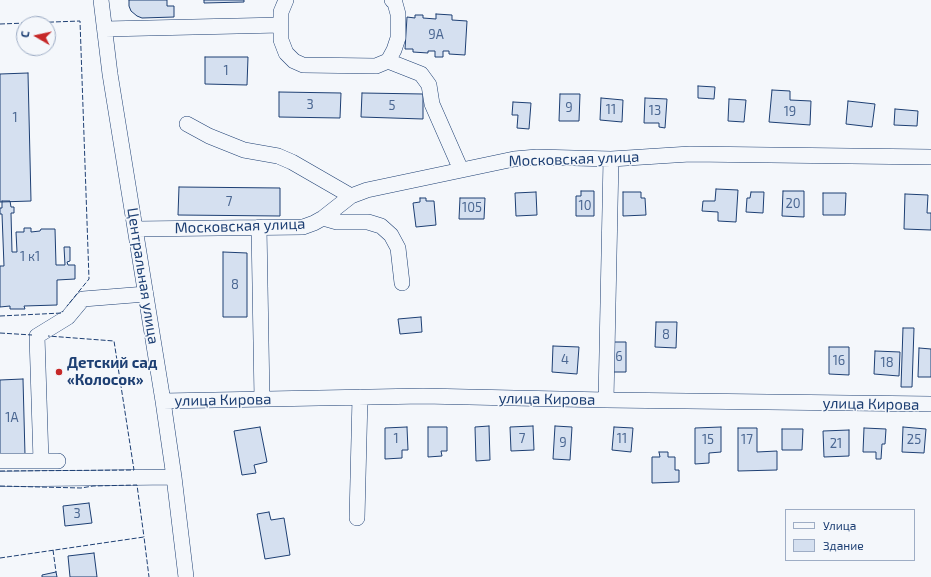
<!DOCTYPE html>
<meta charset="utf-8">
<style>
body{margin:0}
#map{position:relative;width:931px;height:577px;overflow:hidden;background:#f4f7fb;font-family:"Exo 2",sans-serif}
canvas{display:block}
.legend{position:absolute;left:785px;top:509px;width:130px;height:52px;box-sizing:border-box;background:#f4f7fb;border:1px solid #9eadc5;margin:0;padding:5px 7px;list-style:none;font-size:12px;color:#1d3f73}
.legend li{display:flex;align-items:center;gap:8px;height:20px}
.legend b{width:20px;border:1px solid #9eadc5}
.north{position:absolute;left:16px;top:16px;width:40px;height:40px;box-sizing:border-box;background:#f4f7fb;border:1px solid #9eadc5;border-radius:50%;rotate:279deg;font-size:11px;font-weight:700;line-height:16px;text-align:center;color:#1d3f73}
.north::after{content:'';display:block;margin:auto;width:14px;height:18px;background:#c62828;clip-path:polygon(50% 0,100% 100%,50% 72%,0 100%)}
</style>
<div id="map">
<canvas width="931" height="577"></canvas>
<ul class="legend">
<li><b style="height:5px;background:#f4f7fb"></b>Улица</li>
<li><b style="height:11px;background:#d5e0f0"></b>Здание</li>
</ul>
<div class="north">С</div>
</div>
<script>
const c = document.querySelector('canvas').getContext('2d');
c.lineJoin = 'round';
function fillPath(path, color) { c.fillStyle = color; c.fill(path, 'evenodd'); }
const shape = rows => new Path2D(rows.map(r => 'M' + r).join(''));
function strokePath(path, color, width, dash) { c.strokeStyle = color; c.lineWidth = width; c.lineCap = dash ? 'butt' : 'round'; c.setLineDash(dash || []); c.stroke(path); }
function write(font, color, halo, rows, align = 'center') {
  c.font = font + ' "Exo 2",sans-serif'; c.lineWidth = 3; c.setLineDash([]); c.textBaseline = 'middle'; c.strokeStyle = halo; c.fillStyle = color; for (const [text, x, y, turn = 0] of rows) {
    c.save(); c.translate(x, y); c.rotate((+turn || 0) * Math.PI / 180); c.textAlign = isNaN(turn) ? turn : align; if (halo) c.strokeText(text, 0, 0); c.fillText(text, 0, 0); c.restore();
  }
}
const building = shape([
 [129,0,167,0,167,6,174,6,174,17,142,18,137,16,131,11,129,6,129,0],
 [204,0,244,0,244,2,204,3,204,0],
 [436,14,452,15,452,20,467,21,465,55,449,54,449,51,443,51,443,57,435,57,435,51,428,51,428,53,413,52,413,49,405,49,407,17,415,18,415,15,423,15,423,18,436,19,436,14],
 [205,57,248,57,247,85,205,84,205,57],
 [28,73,31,201,0,202,0,74,28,73],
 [698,86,715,87,714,99,698,98,698,86],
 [772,90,790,91,790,100,811,101,810,125,769,122,772,90],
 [279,92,341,93,340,118,279,117,279,92],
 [362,93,423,94,423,119,361,117,362,93],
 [560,94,580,94,579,121,559,121,560,94],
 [601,98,623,100,622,122,600,120,601,98],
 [645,98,667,99,665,128,659,127,659,123,644,123,645,98],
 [729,99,746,100,744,122,728,121,729,99],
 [848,101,875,104,872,127,846,124,848,101],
 [513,102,531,103,529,129,517,128,518,115,512,115,513,102],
 [895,109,918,111,917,126,894,125,895,109],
 [179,187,280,188,280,216,178,215,179,187],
 [716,189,738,190,736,222,718,221,718,212,702,211,703,201,715,201,716,189],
 [581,191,594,191,594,216,576,216,576,196,581,196,581,191],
 [783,191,804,191,804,217,782,216,783,191],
 [536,192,537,215,516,216,515,193,536,192],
 [623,192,641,192,641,198,645,198,646,215,623,216,623,192],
 [751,192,764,192,763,213,746,212,747,198,750,198,751,192],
 [823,193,846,193,845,215,823,215,823,193],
 [905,194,928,195,927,213,931,213,931,230,904,229,905,194],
 [420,198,426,198,426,201,434,201,436,225,416,227,413,203,420,202,420,198],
 [460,198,485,198,484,219,459,219,460,198],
 [2,201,10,201,11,207,14,207,14,213,11,213,12,252,17,252,16,232,24,232,24,228,31,228,31,232,40,231,41,229,55,229,56,265,65,265,64,247,70,247,70,261,67,262,68,265,75,265,75,279,57,280,57,305,24,306,25,309,10,309,10,306,0,307,0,266,4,266,2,214,0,214,0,208,2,208,2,201],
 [223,252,247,253,247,317,223,317,223,252],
 [421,317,422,332,400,334,398,319,421,317],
 [656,322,677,322,676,348,655,347,656,322],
 [903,328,914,328,912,387,901,387,903,328],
 [612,342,626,342,626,372,611,372,612,342],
 [553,346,579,347,577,374,552,372,553,346],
 [829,347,849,347,849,375,829,374,829,347],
 [919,348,931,349,931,377,918,377,919,348],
 [875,351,900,352,899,376,874,374,875,351],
 [23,379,25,455,0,456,0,380,23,379],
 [489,426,490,460,476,461,475,427,489,426],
 [533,426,534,450,511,451,510,427,533,426],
 [555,426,572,427,570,460,553,459,555,426],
 [260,427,267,462,254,465,256,473,242,475,234,431,260,427],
 [407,427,408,450,402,450,402,458,385,459,385,428,407,427],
 [428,427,447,427,447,451,441,451,442,456,428,457,428,427],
 [614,427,633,428,631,452,612,450,614,427],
 [721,427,721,452,709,453,709,463,695,464,695,428,721,427],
 [903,427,926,429,924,453,902,452,903,427],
 [738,428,757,428,757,452,777,451,777,470,738,471,738,428],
 [864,428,886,429,885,444,882,444,881,459,876,459,876,452,863,452,864,428],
 [782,429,803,429,802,450,782,450,782,429],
 [849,430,849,456,824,457,823,431,849,430],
 [659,452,668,452,668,457,675,457,675,470,679,470,679,482,652,483,652,457,660,457,659,452],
 [89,503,92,523,65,526,63,506,89,503],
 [269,512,271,520,284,518,290,555,265,559,257,514,269,512],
 [94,553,97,577,70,577,68,556,94,553],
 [56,572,57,577,42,577,42,575,56,572]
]);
fillPath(building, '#d5e0f0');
strokePath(building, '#1d3f73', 1);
const minor = shape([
 [101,0,110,74,163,401,174,477,186,577],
 [286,0,281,12,281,40,286,53,294,61,303,65,376,66,388,61,394,50,398,38,398,14,395,3,392,0],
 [105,29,281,25],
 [388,61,421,74,429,85,432,104,461,170],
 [187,124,209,136,244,150,278,156,292,162,351,196],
 [323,218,337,222,368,222,381,226,391,235,398,248,402,283],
 [259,227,262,399],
 [135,229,303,227,314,223,323,218,351,196,367,190,514,159,537,157,611,159,690,154,931,157],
 [606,400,611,159],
 [163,401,423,396,606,400,931,404],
 [0,461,58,461],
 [41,461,37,336,68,317,83,299,146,294],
 [0,479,174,477],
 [357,518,360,397]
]);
strokePath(minor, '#1d3f73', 16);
strokePath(minor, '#f4f7fb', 15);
strokePath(shape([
 [0,24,80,21,89,279,67,306],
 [0,316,62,313,63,311],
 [0,333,32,335],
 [0,471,134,470,114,341,48,336],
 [0,486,81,488,93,486,137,485,144,537],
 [53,550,56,572],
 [0,558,144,537,149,577]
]), '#1d3f73', 1, [5, 2]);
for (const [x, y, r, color] of [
 [59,372,4,"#c62828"]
]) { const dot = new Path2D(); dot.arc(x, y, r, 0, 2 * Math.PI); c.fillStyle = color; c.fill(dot); strokePath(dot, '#f4f7fb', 1.5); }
write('13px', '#4b6792', null, [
 ["9А",436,35],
 ["1",226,71],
 ["3",310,105],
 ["5",392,106],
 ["9",569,108],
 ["11",611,110],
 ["13",655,111],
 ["19",790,112],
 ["1",15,118],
 ["7",229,202],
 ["20",793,204],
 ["10",585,206],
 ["105",472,208],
 ["1 к1",30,257],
 ["8",235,285],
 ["8",666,335],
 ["6",619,357],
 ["4",565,360],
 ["16",839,361],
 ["18",887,363],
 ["1А",12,418],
 ["1",396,439],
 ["7",522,439],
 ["11",622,439],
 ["15",708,440],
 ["17",747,440],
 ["25",914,440],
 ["9",563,443],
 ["21",836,444],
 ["3",77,514]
]);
write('15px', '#1d3f73', '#f4f7fb', [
 ["Московская улица",574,159,-2],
 ["Московская улица",240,226,-2],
 ["Центральная улица",143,276,81],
 ["улица Кирова",547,399,1],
 ["улица Кирова",223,400,-1],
 ["улица Кирова",871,404,1]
]);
write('bold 15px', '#1d3f73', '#f4f7fb', [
 ["Детский сад",67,363],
 ["«Колосок»",67,380]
], 'left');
</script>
